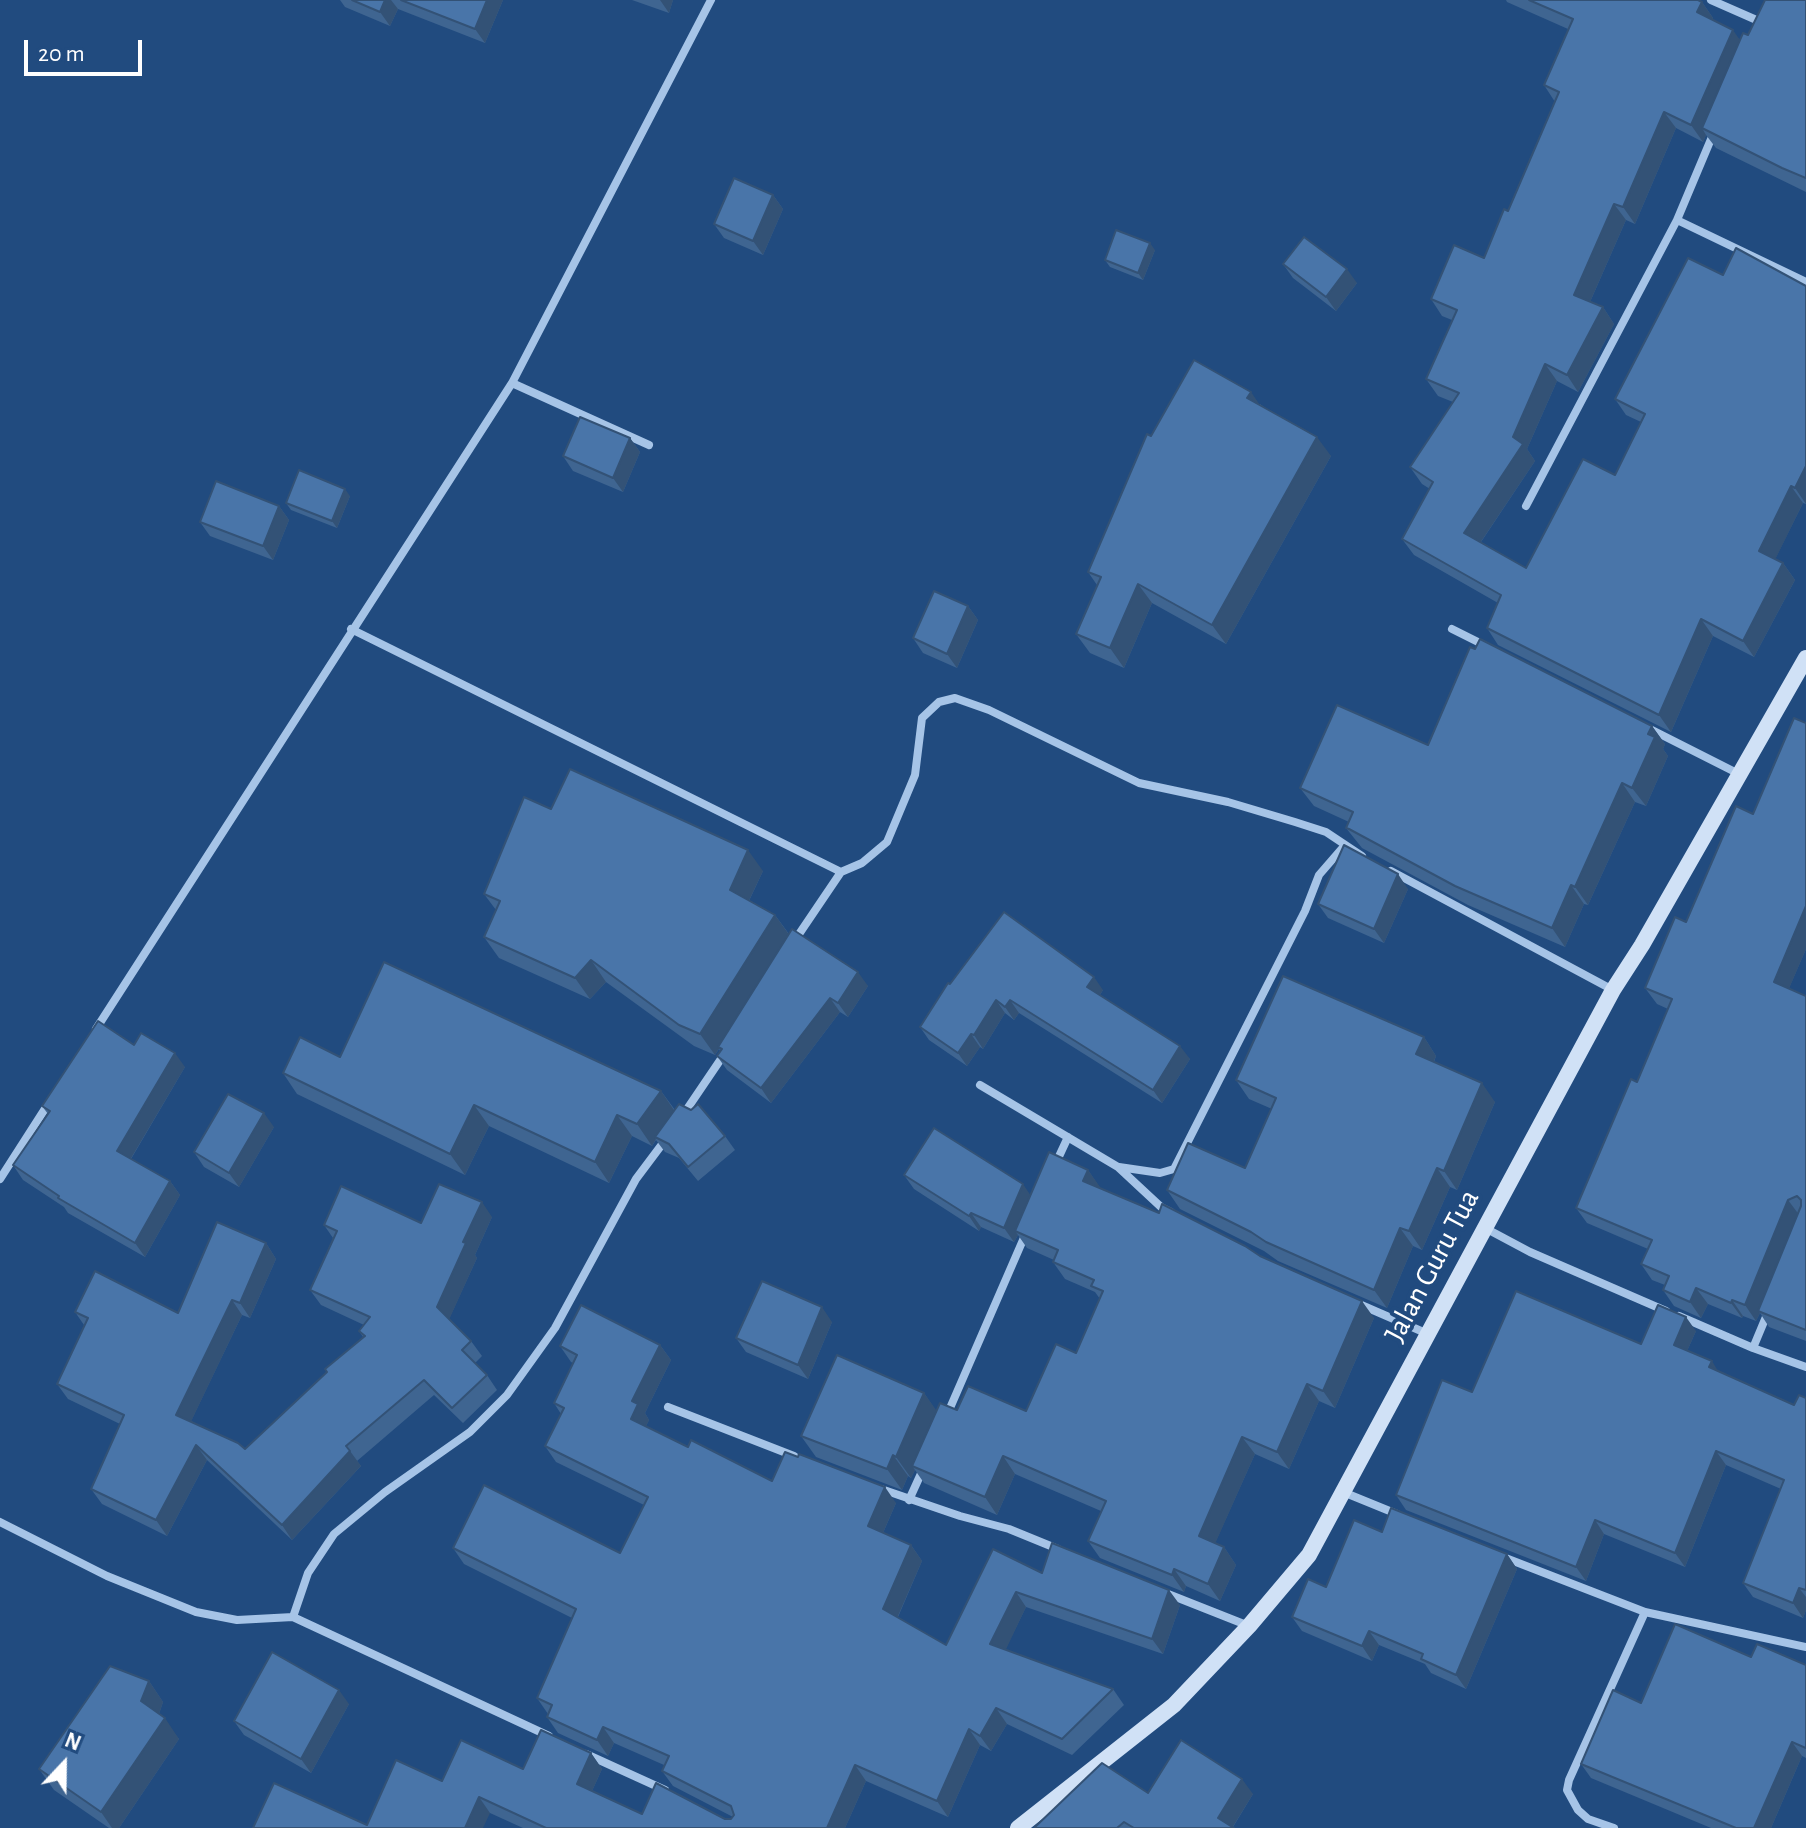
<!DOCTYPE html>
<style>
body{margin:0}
#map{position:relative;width:1806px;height:1828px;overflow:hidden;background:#214b7f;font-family:"Alegreya Sans",sans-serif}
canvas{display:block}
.north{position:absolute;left:24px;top:1724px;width:80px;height:80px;-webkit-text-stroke:6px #214b7f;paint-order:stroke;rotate:22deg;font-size:22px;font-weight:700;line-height:32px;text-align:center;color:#fff}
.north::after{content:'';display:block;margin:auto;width:28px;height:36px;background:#fff;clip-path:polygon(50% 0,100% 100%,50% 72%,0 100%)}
.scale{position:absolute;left:24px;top:40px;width:118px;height:36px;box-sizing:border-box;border:4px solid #fff;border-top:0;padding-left:10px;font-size:24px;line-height:28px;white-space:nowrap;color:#fff;-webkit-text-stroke:6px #214b7f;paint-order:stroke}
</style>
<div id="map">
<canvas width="1806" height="1828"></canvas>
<div class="north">N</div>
<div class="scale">20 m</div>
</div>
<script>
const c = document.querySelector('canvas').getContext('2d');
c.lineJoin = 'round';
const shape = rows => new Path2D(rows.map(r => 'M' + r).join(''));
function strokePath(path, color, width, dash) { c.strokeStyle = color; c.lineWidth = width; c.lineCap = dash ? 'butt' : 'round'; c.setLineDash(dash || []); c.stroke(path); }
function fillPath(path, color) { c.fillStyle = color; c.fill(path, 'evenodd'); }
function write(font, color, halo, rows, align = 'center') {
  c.font = font + ' "Alegreya Sans",sans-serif'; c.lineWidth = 8; c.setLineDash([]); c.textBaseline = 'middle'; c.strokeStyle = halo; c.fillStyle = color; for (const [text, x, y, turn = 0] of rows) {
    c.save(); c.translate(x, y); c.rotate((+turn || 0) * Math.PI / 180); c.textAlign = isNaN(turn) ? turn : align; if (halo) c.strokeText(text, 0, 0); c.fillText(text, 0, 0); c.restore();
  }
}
strokePath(shape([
 [1711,0,1761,22],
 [1714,132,1677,220,1806,282],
 [512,383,711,0],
 [1526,506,1677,220],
 [351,629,841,872],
 [1452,629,1486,646],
 [1648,728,1739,774],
 [1391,871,1613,990],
 [793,943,841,872,862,863,887,842,915,775,922,718,939,702,955,698,989,710,1139,783,1228,802,1295,822,1326,832,1362,856],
 [96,1029,512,383,649,445],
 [980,1085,1118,1167,1161,1207,1171,1212],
 [683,1115,725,1053],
 [1055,1165,1068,1137],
 [1119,1167,1160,1173,1174,1169,1305,911,1319,875,1345,845],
 [0,1179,50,1101],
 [1485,1228,1530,1252,1666,1311],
 [1359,1304,1428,1334],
 [1679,1316,1753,1348,1806,1367],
 [1753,1348,1768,1312],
 [668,1407,794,1456],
 [947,1415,1026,1233],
 [881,1489,960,1516,1009,1529,1058,1549],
 [1343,1492,1397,1514],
 [909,1500,924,1467],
 [0,1522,107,1576,196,1612,237,1620,293,1617,549,1736],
 [1503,1557,1645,1612,1806,1647],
 [1163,1592,1249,1626],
 [293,1617,308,1573,334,1534,385,1492,470,1432,507,1395,555,1328,636,1179,666,1139],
 [586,1754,665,1790],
 [1614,1828,1588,1819,1578,1810,1567,1790,1569,1780,1645,1612]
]), '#a6c4e7', 8);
strokePath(shape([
 [1018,1828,1174,1705,1249,1626,1309,1555,1613,990,1642,945,1806,658]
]), '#d0e1f6', 16);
fillPath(shape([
 [340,0,503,0,485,43,398,9,390,26,345,7],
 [632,0,673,0,669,13],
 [1506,0,1698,0,1702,2,1713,18,1713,20,1740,40,1806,0,1806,192,1716,148,1706,135,1703,142,1676,128,1635,224,1626,220,1590,302,1603,307,1614,324,1578,392,1557,381,1527,449,1535,461,1481,542,1526,568,1615,475,1641,422,1626,415,1615,399,1723,275,1806,286,1806,504,1803,503,1775,559,1783,563,1795,580,1754,657,1713,636,1671,732,1498,645,1487,628,1498,603,1414,555,1402,539,1430,489,1422,484,1410,467,1453,402,1438,396,1426,379,1452,320,1442,316,1431,299,1484,258,1508,211,1555,102,1544,85,1568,29,1507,2],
 [773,195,783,209,763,255,724,238,714,224],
 [1155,250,1143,280,1110,267,1105,260],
 [1283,264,1357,283,1336,311,1293,278],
 [1260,404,1331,456,1226,644,1152,603,1124,668,1090,653,1076,634,1097,585,1088,572,1151,436],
 [630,438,640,452,623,492,573,471,563,456],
 [350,496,337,528,291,510,286,503],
 [279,506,289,520,273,560,210,536,200,522],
 [968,606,978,620,957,668,923,653,913,638],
 [1806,723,1806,949,1789,988,1806,996,1806,1341,1769,1327,1760,1313,1756,1321,1743,1316,1742,1318,1708,1304,1701,1318,1674,1306,1663,1290,1665,1285,1652,1280,1641,1264,1648,1249,1587,1223,1576,1208,1637,1082,1668,1009,1657,1004,1645,988,1753,814],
 [1652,726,1665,744,1663,749,1668,756,1646,806,1635,802,1588,905,1584,904,1565,947,1468,905,1362,848,1346,828,1349,822,1314,806,1300,788,1428,745],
 [551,809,763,871,749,901,775,915,789,934,868,986,848,1017,840,1012,771,1103,727,1070,717,1056,720,1051,719,1049,715,1055,694,1046,606,982,590,999,499,958,484,937,496,910,484,894],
 [1408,889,1384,943,1328,918,1318,904],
 [950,984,1103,990,1100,995,1190,1059,1162,1103,1019,1013,1014,1020,1005,1013,983,1049,980,1047,967,1066,929,1040,920,1027],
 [1424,1037,1436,1056,1434,1062,1495,1102,1457,1190,1450,1187,1422,1250,1413,1246,1387,1308,1278,1261,1264,1251,1180,1209,1167,1190,1245,1168,1272,1109,1249,1099,1236,1080],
 [134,1045,185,1067,131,1159,170,1181,180,1195,145,1257,68,1213,64,1207,23,1180,13,1165,48,1114,42,1106],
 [340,1057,661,1091,675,1110,725,1136,735,1150,698,1181,679,1158,665,1152,656,1140,652,1146,632,1136,609,1183,489,1126,465,1175,297,1094,283,1073],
 [274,1127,239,1187,204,1167,194,1152],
 [1088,1170,1100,1188,1260,1256,1374,1318,1335,1408,1319,1401,1289,1469,1255,1454,1215,1543,1224,1547,1236,1565,1220,1601,1186,1586,1184,1592,1100,1558,1088,1541,1101,1511,1015,1474,997,1515,924,1483,915,1470,911,1478,908,1476,902,1490,816,1457,801,1436,924,1393,936,1411,1026,1411,1076,1353,1100,1299,1095,1292,1065,1279,1053,1262,1054,1260,1027,1248,1018,1235,1014,1242,981,1227,979,1231,914,1189,904,1175,1031,1195],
 [492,1217,475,1255,477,1258,449,1319,471,1341,482,1356,475,1363,487,1375,497,1390,463,1423,434,1395,357,1461,361,1466,292,1540,207,1460,167,1536,102,1504,91,1489,120,1424,68,1399,57,1384,84,1325,75,1312,178,1313,266,1243,276,1259,250,1318,242,1315,191,1421,245,1449,363,1337,359,1331,364,1325,321,1305,310,1290,333,1238,324,1225,421,1223],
 [832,1322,808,1379,746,1352,736,1338],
 [1696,1331,1687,1351,1718,1371,1794,1405,1806,1398,1806,1610,1803,1618,1753,1597,1743,1583,1781,1489,1726,1465,1685,1567,1604,1534,1586,1581,1406,1510,1396,1495,1472,1392,1641,1344],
 [660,1345,671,1360,645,1413,649,1420,646,1426,688,1447,772,1481,896,1503,883,1533,911,1545,922,1561,898,1617,946,1645,993,1549,1042,1573,1180,1605,1163,1654,1026,1607,1005,1650,1113,1689,1124,1705,1072,1755,1007,1724,991,1751,980,1745,948,1817,866,1781,845,1828,523,1828,490,1813,367,1825,442,1781,523,1769,591,1753,602,1769,592,1791,642,1814,725,1819,731,1819,733,1817,673,1786,662,1771,664,1765,614,1743,608,1756,558,1733,547,1717,548,1714,537,1698,572,1618,464,1564,453,1548,620,1553,644,1505,556,1462,545,1446,561,1414,554,1403,573,1363,571,1362,560,1346],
 [1382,1532,1507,1554,1517,1569,1466,1689,1431,1673,1425,1664,1379,1645,1372,1661,1302,1631,1292,1617,1326,1587],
 [1751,1657,1806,1665,1806,1758,1802,1756,1771,1828,1711,1828,1591,1778,1581,1764,1641,1703],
 [149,1681,163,1702,159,1714,179,1739,119,1828,109,1828,54,1790,39,1769],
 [349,1704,311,1773,244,1735,234,1721],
 [1148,1793,1253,1794,1233,1827,1234,1828,1035,1828]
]), '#3f6591');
fillPath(shape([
 [385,0,391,0,398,9,390,26,380,12],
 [487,0,503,0,485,43,475,29],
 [660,0,673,0,669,13],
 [1702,2,1713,18,1709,29,1697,12],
 [1733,30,1744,46,1702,128,1706,135,1703,142,1691,125],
 [1664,112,1676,128,1635,224,1623,207],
 [773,195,783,209,763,255,753,241],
 [1614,204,1626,220,1586,311,1574,295],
 [1150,243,1155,250,1143,280,1138,273],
 [1347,269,1357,283,1336,311,1326,297],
 [1603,307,1614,324,1578,392,1567,375],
 [1545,364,1557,381,1527,449,1535,461,1476,549,1464,533,1513,437],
 [1251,392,1264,411,1247,398],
 [1317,437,1331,456,1226,644,1212,625],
 [630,438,640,452,623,492,613,478],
 [1806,466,1806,504,1795,488],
 [1791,486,1803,503,1771,568,1759,551],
 [345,489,350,496,337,528,332,521],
 [279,506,289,520,273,560,263,546],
 [1783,563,1795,580,1754,657,1743,641],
 [1138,584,1152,603,1124,668,1110,648],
 [968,606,978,620,957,668,947,654],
 [1701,619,1713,636,1671,732,1659,715],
 [1652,726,1665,744,1663,749,1668,756,1646,806,1632,788],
 [1622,783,1635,802,1588,905,1575,887],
 [748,850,763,871,744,911,730,890],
 [1398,874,1408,889,1384,943,1374,929],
 [1571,885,1584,904,1565,947,1552,928],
 [1806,906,1806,949,1785,998,1774,982],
 [775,915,790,936,715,1055,700,1034],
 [591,960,606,982,590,999,575,978],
 [858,972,868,986,848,1017,838,1003],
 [1094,977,1103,990,1096,1001,1087,987],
 [830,998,840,1012,771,1103,761,1088],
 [996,1000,1005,1013,983,1049,974,1035],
 [1010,1000,1019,1013,1014,1020,1005,1007],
 [971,1034,980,1047,967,1066,958,1053],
 [1424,1037,1436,1056,1429,1073,1416,1054],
 [1180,1046,1190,1059,1162,1103,1153,1090],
 [175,1053,185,1067,127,1165,117,1151],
 [1482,1083,1495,1102,1457,1190,1444,1171],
 [661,1091,676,1113,655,1137,656,1139,652,1146,637,1124],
 [474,1105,489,1126,465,1175,450,1154],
 [264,1113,274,1127,239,1187,229,1173],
 [617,1115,632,1136,609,1183,595,1162],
 [1437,1168,1450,1187,1422,1250,1409,1231],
 [1088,1170,1100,1187,1095,1198,1083,1181],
 [170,1181,180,1195,145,1257,135,1243],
 [1023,1184,1033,1199,1015,1231,1018,1235,1014,1242,1004,1228],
 [1788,1200,1800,1216,1758,1311,1760,1313,1756,1321,1745,1305],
 [482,1202,492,1217,475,1255,477,1258,448,1322,437,1307,463,1242],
 [971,1213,981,1227,979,1231,969,1216],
 [1400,1228,1413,1246,1387,1308,1374,1290],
 [266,1243,276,1259,250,1318,240,1303],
 [1696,1288,1708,1304,1701,1318,1690,1302],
 [232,1300,242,1315,187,1430,176,1415],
 [1732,1300,1743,1316,1742,1318,1731,1303],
 [1362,1301,1374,1318,1335,1408,1323,1391],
 [822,1307,832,1322,808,1379,798,1365],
 [1686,1317,1696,1331,1683,1360,1674,1345],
 [660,1345,671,1360,645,1413,649,1420,642,1435,631,1419,632,1401],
 [1712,1361,1721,1376,1709,1367],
 [1307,1384,1319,1401,1289,1469,1277,1452],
 [924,1393,939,1414,912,1466,915,1470,911,1478,896,1457],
 [1242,1437,1255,1454,1211,1553,1199,1536],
 [196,1445,207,1460,167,1536,156,1520],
 [350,1451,361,1466,292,1540,282,1525],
 [1716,1451,1726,1465,1685,1567,1675,1553],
 [893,1455,908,1476,902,1490,887,1469],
 [1003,1456,1015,1474,997,1515,985,1497],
 [885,1487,896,1503,879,1542,868,1526],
 [1595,1520,1604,1534,1586,1581,1576,1567],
 [911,1545,922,1561,894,1625,883,1609],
 [1224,1547,1236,1565,1220,1601,1208,1584],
 [1507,1554,1517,1569,1466,1689,1456,1675],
 [1174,1569,1186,1586,1184,1592,1172,1575],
 [1799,1588,1806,1597,1806,1610,1803,1618,1793,1603],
 [1169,1590,1180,1605,1163,1654,1152,1639],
 [1016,1592,1026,1607,1001,1660,990,1644],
 [1369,1631,1379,1645,1372,1661,1362,1646],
 [149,1681,163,1702,156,1723,141,1701],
 [339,1690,349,1704,311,1773,301,1759],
 [996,1708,1007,1724,991,1751,980,1736],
 [165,1718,179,1739,119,1828,112,1828,101,1812],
 [603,1727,614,1743,608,1756,597,1740],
 [969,1729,980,1745,948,1817,937,1801],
 [1792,1742,1802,1756,1771,1828,1754,1828],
 [591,1753,602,1769,588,1800,577,1784],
 [855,1765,866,1781,845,1828,827,1828],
 [1242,1779,1253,1794,1232,1828,1218,1818],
 [479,1797,490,1813,483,1828,465,1828]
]), '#335276');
const building = shape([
 [352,0,385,0,380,12,352,0],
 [401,0,487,0,475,29,401,0],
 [1529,0,1698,0,1702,2,1697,12,1733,30,1691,125,1664,112,1623,207,1614,204,1574,295,1603,307,1567,375,1545,364,1513,437,1523,444,1464,533,1526,568,1583,459,1615,475,1645,414,1615,399,1688,258,1723,275,1736,248,1806,286,1806,466,1795,488,1791,486,1759,551,1783,563,1743,641,1701,619,1659,715,1487,628,1501,595,1402,539,1433,482,1410,467,1459,393,1426,379,1457,310,1431,299,1454,245,1484,258,1504,209,1508,211,1559,92,1544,85,1573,19,1529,0],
 [1765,0,1806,0,1806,178,1782,168,1702,128,1743,33,1748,35,1765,0],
 [734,178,773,195,753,241,714,224,734,178],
 [1116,230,1150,243,1138,273,1105,260,1116,230],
 [1304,237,1347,269,1326,297,1283,264,1304,237],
 [1194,360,1251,392,1247,398,1317,437,1212,625,1138,584,1110,648,1076,634,1101,577,1088,572,1147,434,1151,436,1194,360],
 [580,417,630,438,613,478,563,456,580,417],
 [299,470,345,489,332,521,286,503,299,470],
 [216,481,279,506,263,546,200,522,216,481],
 [934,591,968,606,947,654,913,638,934,591],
 [1480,639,1652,726,1648,734,1655,737,1632,788,1622,783,1575,887,1571,885,1552,928,1455,886,1349,829,1346,828,1353,812,1300,788,1337,705,1428,745,1470,647,1475,649,1480,639],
 [1794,718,1806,723,1806,906,1774,982,1806,996,1806,1330,1758,1311,1801,1206,1801,1200,1797,1196,1788,1200,1745,1305,1732,1300,1731,1303,1696,1288,1690,1302,1663,1290,1669,1276,1641,1264,1652,1240,1576,1208,1631,1079,1637,1082,1672,999,1645,988,1675,917,1686,922,1736,806,1753,814,1794,718],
 [570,769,748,850,730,890,775,915,700,1034,679,1025,591,960,575,978,484,937,500,901,484,894,524,797,551,809,570,769],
 [1344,845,1398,874,1374,929,1318,904,1344,845],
 [1004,912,1094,977,1087,987,1180,1046,1153,1090,1010,1000,1005,1007,996,1000,974,1035,971,1034,958,1053,920,1027,948,983,950,984,1004,912],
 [792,929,858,972,838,1003,830,998,761,1088,717,1056,722,1049,718,1047,792,929],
 [384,962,661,1091,637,1124,617,1115,595,1162,474,1105,450,1154,283,1073,300,1037,340,1057,384,962],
 [1283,976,1424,1037,1416,1054,1482,1083,1444,1171,1437,1168,1409,1231,1400,1228,1374,1290,1266,1242,1251,1232,1167,1190,1188,1143,1245,1168,1276,1098,1236,1080,1283,976],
 [98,1021,134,1045,141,1033,175,1053,117,1151,170,1181,135,1243,58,1198,59,1196,13,1165,50,1111,42,1106,98,1021],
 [228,1094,264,1113,229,1173,194,1152,228,1094],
 [679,1104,691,1110,698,1104,725,1136,688,1167,669,1144,655,1137,679,1104],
 [934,1128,1023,1184,1004,1228,971,1213,969,1216,904,1175,934,1128],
 [1049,1152,1088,1170,1083,1181,1159,1213,1162,1204,1245,1246,1260,1256,1362,1301,1323,1391,1307,1384,1277,1452,1242,1437,1199,1536,1224,1547,1208,1584,1174,1569,1172,1575,1088,1541,1106,1501,1003,1456,985,1497,912,1466,940,1403,957,1410,968,1386,1026,1411,1056,1344,1076,1353,1103,1291,1091,1286,1094,1280,1053,1262,1058,1250,1015,1231,1049,1152],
 [439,1184,482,1202,463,1242,466,1243,437,1307,471,1341,462,1350,487,1375,452,1408,424,1380,346,1446,350,1451,282,1525,196,1445,156,1520,91,1489,124,1415,57,1384,88,1318,75,1312,95,1271,178,1313,217,1222,266,1243,240,1303,232,1300,176,1415,238,1443,245,1449,327,1372,325,1369,365,1336,359,1331,370,1317,310,1290,337,1231,324,1225,341,1186,421,1223,439,1184],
 [762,1281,822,1307,798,1365,736,1338,762,1281],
 [1516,1291,1641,1344,1658,1305,1686,1317,1674,1345,1712,1361,1709,1367,1794,1405,1799,1395,1806,1398,1806,1590,1799,1588,1793,1603,1743,1583,1784,1480,1716,1451,1675,1553,1595,1520,1576,1567,1396,1495,1442,1380,1472,1392,1516,1291],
 [581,1305,660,1345,632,1401,638,1404,631,1419,688,1447,691,1440,772,1481,785,1452,798,1457,799,1454,885,1487,868,1526,911,1545,883,1609,946,1645,993,1549,1042,1573,1052,1543,1169,1590,1152,1639,1016,1592,990,1644,1113,1689,1062,1739,996,1708,980,1736,969,1729,937,1801,855,1765,827,1828,546,1828,479,1797,465,1828,253,1828,274,1783,367,1825,396,1760,442,1781,461,1740,523,1769,541,1730,591,1753,577,1784,642,1814,656,1783,725,1819,731,1819,734,1815,731,1806,662,1771,669,1756,603,1727,597,1740,547,1717,552,1705,537,1698,576,1609,453,1548,484,1485,620,1553,648,1497,545,1446,564,1408,554,1403,577,1355,560,1346,581,1305],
 [837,1355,924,1393,896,1457,893,1455,887,1469,801,1436,837,1355],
 [1391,1508,1507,1554,1456,1675,1421,1659,1423,1654,1369,1631,1362,1646,1292,1617,1308,1579,1326,1587,1354,1520,1382,1532,1391,1508],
 [1675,1624,1751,1657,1757,1644,1806,1665,1806,1748,1792,1742,1754,1828,1736,1828,1581,1764,1613,1690,1641,1703,1675,1624],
 [272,1652,339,1690,301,1759,234,1721,272,1652],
 [110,1666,149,1681,141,1701,165,1718,101,1812,39,1769,110,1666],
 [1181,1740,1242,1779,1218,1818,1234,1828,1134,1828,1124,1822,1117,1828,1036,1828,1035,1827,1102,1763,1148,1793,1181,1740]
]);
fillPath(building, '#4975a9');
strokePath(building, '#335276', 2);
write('30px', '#fff', '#214b7f', [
 ["Jalan Guru Tua",1432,1266,-62]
]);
</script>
